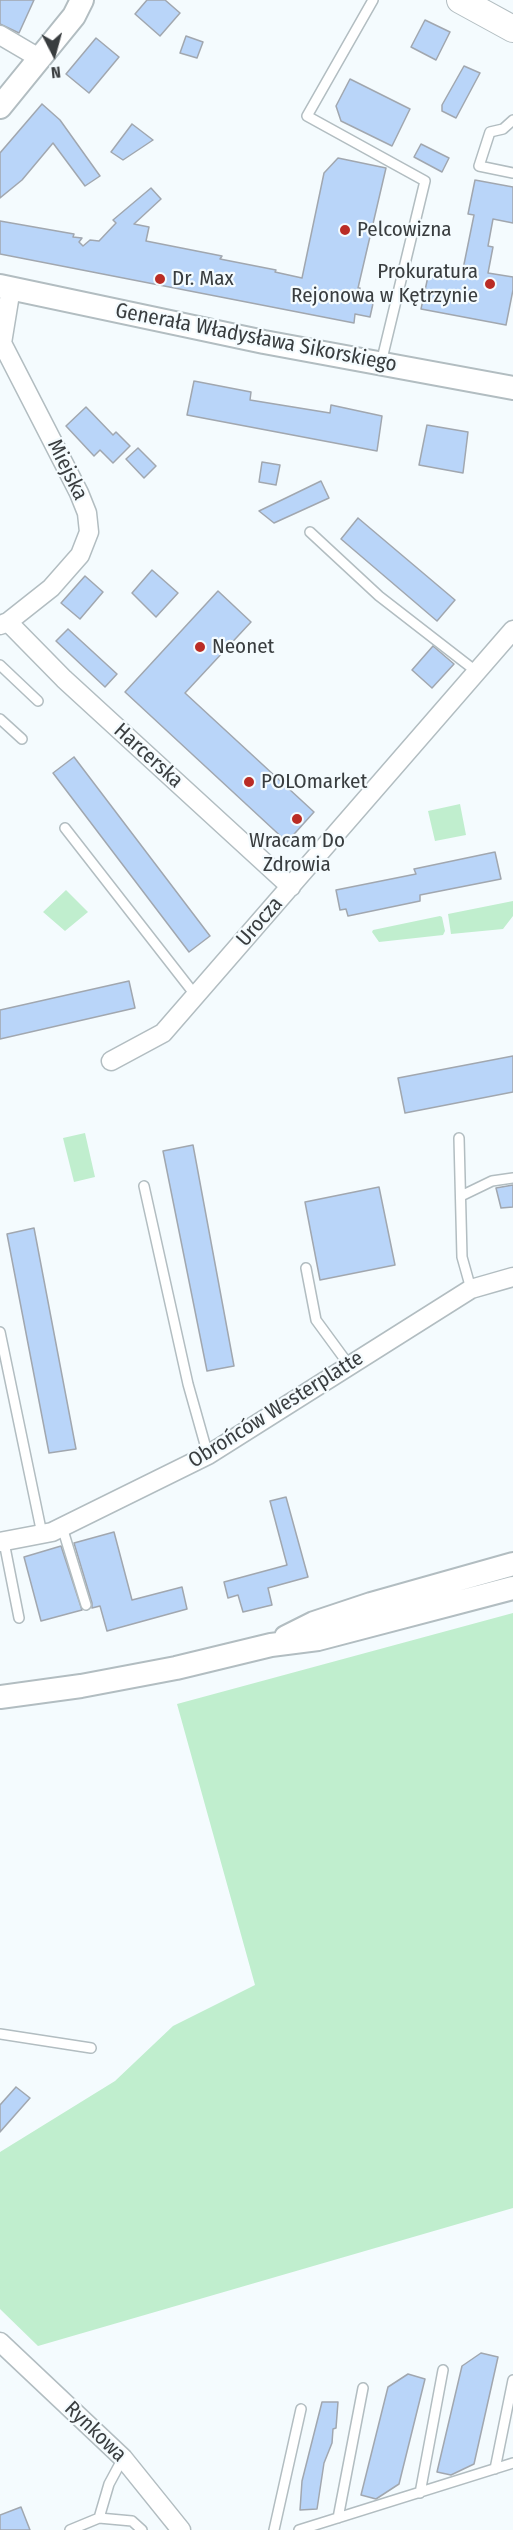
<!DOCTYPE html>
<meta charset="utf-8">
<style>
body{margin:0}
#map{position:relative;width:513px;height:2530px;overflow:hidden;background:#f4fbfe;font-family:"Fira Sans Condensed",sans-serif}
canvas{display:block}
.north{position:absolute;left:24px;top:24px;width:60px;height:60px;-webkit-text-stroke:4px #f4fbfe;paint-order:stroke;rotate:174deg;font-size:16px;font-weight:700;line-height:24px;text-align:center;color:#393d3f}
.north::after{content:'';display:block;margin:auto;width:21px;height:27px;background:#393d3f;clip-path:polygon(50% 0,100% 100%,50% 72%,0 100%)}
</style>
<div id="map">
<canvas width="513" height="2530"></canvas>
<div class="north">N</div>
</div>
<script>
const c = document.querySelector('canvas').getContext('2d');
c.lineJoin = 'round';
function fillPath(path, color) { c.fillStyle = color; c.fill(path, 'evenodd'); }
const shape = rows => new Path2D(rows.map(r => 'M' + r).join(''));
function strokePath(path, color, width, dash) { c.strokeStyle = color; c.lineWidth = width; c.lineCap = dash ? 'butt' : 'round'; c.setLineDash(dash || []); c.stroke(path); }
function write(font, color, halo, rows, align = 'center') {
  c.font = font + ' "Fira Sans Condensed",sans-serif'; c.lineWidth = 4.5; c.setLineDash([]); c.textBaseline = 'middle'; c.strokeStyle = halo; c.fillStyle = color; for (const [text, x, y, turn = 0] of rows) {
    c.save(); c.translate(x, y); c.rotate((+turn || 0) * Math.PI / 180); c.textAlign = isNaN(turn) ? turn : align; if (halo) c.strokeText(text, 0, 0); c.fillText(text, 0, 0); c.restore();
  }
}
fillPath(shape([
 [460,804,466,835,435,841,428,811],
 [66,890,88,912,65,931,43,912],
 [513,901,513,916,503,929,451,934,448,914],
 [440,916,442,917,445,931,443,935,379,942,372,932,373,930],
 [85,1133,95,1177,74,1182,63,1138],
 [513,1613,513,2208,38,2346,0,2309,0,2152,115,2081,173,2026,255,1985,177,1704]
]), '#c0eece');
const building = shape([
 [0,0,34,0,19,33,0,24,0,0],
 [147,0,165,0,180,13,160,36,135,14,147,0],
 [425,20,450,32,436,60,411,47,425,20],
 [186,36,203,42,197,58,180,53,186,36],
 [96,38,119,57,89,93,66,74,96,38],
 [464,66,480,73,456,118,442,111,442,105,464,66],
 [350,79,410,109,392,146,341,121,336,106,350,79],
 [42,104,60,120,100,176,85,186,53,143,22,180,0,198,0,153,42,104],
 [132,124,153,140,123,160,111,152,132,124],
 [421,144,449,158,442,172,414,157,421,144],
 [338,158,386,168,358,288,360,288,359,297,374,299,370,317,355,314,354,323,0,254,0,221,74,234,73,237,82,238,79,242,83,246,90,240,99,241,116,223,113,220,151,188,161,199,134,224,149,227,146,241,222,256,220,259,276,270,275,272,302,278,324,173,338,158],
 [475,180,513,187,513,223,493,219,488,246,493,247,488,273,513,277,513,290,506,325,421,309,430,267,462,274,474,215,468,214,475,180],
 [194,381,251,392,250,400,330,413,331,405,382,416,377,451,187,415,194,381],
 [86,407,113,435,116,432,130,446,113,463,100,450,94,456,66,426,86,407],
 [427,425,468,432,463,473,419,465,427,425],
 [138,448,156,466,144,478,126,459,138,448],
 [262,462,280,465,276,485,259,482,262,462],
 [321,481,329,498,274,523,259,511,321,481],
 [358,518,455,600,437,621,341,539,358,518],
 [152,570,178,593,156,617,132,593,152,570],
 [85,576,103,592,80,619,61,603,85,576],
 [218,591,251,622,185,693,314,812,287,842,125,692,218,591],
 [68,629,117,674,105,687,56,641,68,629],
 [433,646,454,664,432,688,412,670,433,646],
 [74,757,210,936,189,952,53,773,74,757],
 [495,852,501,879,420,895,420,901,348,916,346,909,340,910,336,890,416,874,414,869,495,852],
 [129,981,135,1008,0,1039,0,1010,129,981],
 [513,1056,513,1092,405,1113,398,1078,513,1056],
 [193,1145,234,1366,207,1371,163,1151,193,1145],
 [513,1185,513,1207,501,1208,496,1188,513,1185],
 [379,1187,395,1265,320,1280,305,1202,379,1187],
 [34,1228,76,1449,49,1453,7,1234,34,1228],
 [286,1497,308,1577,268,1588,272,1605,243,1612,238,1595,228,1598,224,1582,287,1565,270,1501,286,1497],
 [114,1532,132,1600,182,1587,187,1609,107,1631,100,1606,92,1608,92,1603,74,1543,114,1532],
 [61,1546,82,1610,41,1621,24,1557,61,1546],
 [16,2087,30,2098,0,2132,0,2105,16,2087],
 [481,2353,498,2357,474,2464,451,2475,437,2472,462,2366,481,2353],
 [408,2374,425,2379,399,2484,376,2499,361,2495,388,2387,408,2374],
 [322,2402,338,2402,336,2428,333,2429,332,2443,324,2463,317,2509,300,2510,302,2481,322,2402],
 [21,2507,30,2530,0,2530,0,2515,21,2507]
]);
fillPath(building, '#b9d5f9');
strokePath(building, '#a1a7af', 1.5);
const service = shape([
 [373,0,307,116,425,181,381,363],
 [513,120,503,129,490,132,479,166,513,173],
 [310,532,379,596,477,672],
 [0,665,38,701],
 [0,719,22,739],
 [65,828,196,996],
 [459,1138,462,1257,471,1289],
 [144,1186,188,1384,208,1455],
 [461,1196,492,1181,513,1178],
 [306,1268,316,1320,349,1365],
 [0,1332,42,1534],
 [62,1527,86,1605],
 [4,1542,19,1618],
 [0,2034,91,2048],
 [495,2469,513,2380],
 [420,2493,443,2370],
 [99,2518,132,2521,142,2530],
 [338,2518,363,2388],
 [70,2530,99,2518,109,2484,123,2458],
 [274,2530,301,2409],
 [299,2530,513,2463]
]);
const minor = shape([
 [0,35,39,58],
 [8,622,64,679,291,887],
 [0,625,8,622,51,588,80,555,89,532,87,513,79,493,2,343,11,288],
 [111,1061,163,1033,513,630],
 [0,1542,52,1532,208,1455,471,1289,513,1277],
 [0,2342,123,2458,181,2530]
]);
const tertiary = shape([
 [0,107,74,16,82,0],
 [0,286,264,342,513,388],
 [286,1637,314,1623,371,1604,513,1564],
 [0,1697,81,1686,176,1668,271,1645,318,1639,513,1588]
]);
const secondary = shape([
 [460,0,513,29]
]);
strokePath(service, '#b2bdc1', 12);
strokePath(minor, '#b2bdc1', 21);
strokePath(tertiary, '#b2bdc1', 26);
strokePath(secondary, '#b2bdc1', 28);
strokePath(service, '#fff', 9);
strokePath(minor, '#fff', 18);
strokePath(tertiary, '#fff', 22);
strokePath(secondary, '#fff', 26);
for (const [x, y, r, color] of [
 [345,230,6,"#ba2c25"],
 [160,279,6,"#ba2c25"],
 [490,284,6,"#ba2c25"],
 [200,647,6,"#ba2c25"],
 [249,782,6,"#ba2c25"],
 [297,819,6,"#ba2c25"]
]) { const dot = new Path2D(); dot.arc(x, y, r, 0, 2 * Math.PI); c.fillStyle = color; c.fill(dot); strokePath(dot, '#f4fbfe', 2); }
write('21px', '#393d3f', '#f4fbfe', [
 ["Pelcowizna",357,230],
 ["Prokuratura",478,272,"right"],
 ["Rejonowa w Kętrzynie",478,296,"right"],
 ["Dr. Max",172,279],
 ["Neonet",212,647],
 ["POLOmarket",261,782],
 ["Wracam Do",297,841,"center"],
 ["Zdrowia",297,865,"center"]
], 'left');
write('21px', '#393d3f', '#f4fbfe', [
 ["Generała Władysława Sikorskiego",256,338,11],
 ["Miejska",67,470,64],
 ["Harcerska",148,756,42],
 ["Urocza",260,922,-49],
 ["Obrońców Westerplatte",276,1410,-32],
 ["Rynkowa",95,2432,44]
]);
</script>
